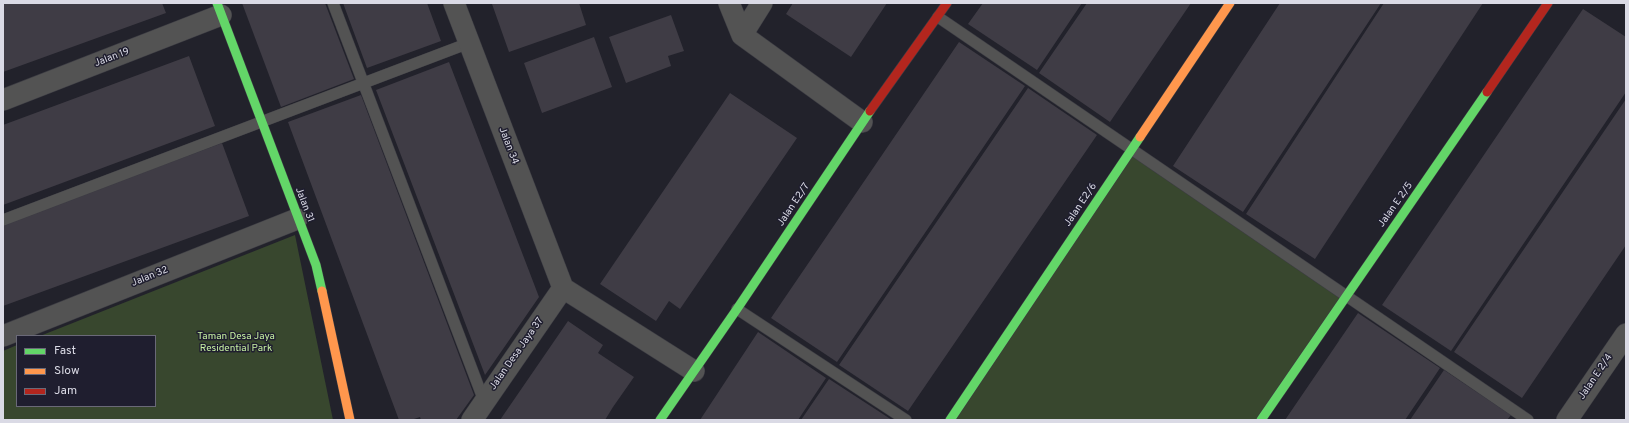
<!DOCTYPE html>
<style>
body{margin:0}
#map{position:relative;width:1629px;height:423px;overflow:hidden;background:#22222b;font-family:Overpass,sans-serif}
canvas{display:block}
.frame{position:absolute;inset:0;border:4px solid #dadae5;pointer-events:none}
.legend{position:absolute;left:16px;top:335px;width:140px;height:72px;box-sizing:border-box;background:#1f1e2f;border:1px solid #6a6978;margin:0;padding:5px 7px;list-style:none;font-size:12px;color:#dadae5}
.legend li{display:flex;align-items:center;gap:8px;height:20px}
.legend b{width:20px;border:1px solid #6a6978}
</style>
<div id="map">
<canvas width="1629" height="423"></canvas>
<div class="frame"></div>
<ul class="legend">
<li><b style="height:5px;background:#63d668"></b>Fast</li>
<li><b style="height:5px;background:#ff974d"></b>Slow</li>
<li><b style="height:5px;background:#b3261e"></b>Jam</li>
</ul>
</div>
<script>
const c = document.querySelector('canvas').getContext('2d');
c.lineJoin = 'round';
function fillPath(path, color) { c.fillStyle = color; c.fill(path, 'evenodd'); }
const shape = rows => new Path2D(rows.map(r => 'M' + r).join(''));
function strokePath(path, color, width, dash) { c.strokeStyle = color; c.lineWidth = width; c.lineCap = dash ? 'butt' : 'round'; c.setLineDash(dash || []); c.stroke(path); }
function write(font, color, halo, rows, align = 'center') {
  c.font = font + ' Overpass,sans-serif'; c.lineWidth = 3; c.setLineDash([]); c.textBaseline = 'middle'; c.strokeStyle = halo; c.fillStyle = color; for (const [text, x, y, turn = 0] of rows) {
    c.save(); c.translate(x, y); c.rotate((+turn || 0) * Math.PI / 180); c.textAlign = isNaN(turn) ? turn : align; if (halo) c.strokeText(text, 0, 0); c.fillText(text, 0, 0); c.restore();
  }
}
fillPath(shape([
 [1132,150,1346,296,1261,420,950,420],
 [295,235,333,420,3,420,3,351,17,345,17,406,155,406,155,336,40,336]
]), '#38472e');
fillPath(shape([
 [3,3,162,3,166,13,3,72],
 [242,3,325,3,354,79,281,107],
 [343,3,427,3,441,41,367,68],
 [494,3,579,3,586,25,509,52,492,4],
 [793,3,887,3,851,57,786,14],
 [983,3,1082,3,1037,70,968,24],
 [1087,3,1191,3,1110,122,1039,73],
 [1280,3,1381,3,1243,212,1173,166],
 [1384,3,1483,3,1315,259,1246,214],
 [1583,9,1626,37,1626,92,1451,351,1382,305],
 [671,15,684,51,668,56,671,66,626,83,609,37],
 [594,37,612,87,542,113,524,63],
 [959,42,1025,86,837,362,771,318],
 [189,56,215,126,3,205,3,125],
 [449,62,539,297,485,375,376,90],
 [1028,88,1097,135,908,411,839,365],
 [730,93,797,138,680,309,669,301,656,321,600,284],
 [361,95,474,395,456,420,421,420,420,417,411,420,399,420,288,122],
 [1626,99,1626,245,1522,398,1454,352],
 [222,143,249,216,3,306,3,224],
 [1358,313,1440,368,1426,389,1405,420,1285,420],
 [568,321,603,345,598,353,634,377,613,407,605,420,500,420],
 [758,332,826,378,798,420,700,420],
 [1444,370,1511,415,1507,420,1410,420],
 [829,379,892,420,801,420]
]), '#3f3c45');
const lane = shape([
 [333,3,484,401],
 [938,17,1528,420],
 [3,220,469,43],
 [737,309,906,420]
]);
const street = shape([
 [454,3,563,288],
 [729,3,742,35],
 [742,35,862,122],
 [742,35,762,3],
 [3,100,221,15],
 [563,288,694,371],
 [3,336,297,219],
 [472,420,563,288],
 [1567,420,1626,334]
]);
const fast = shape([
 [217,3,316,265,322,291],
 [660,420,737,309,870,111],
 [950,420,1140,137],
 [1261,420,1487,92]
]);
const slow = shape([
 [1140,137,1230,3],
 [322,291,350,420]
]);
const jam = shape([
 [1487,92,1548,3],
 [870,111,947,3]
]);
strokePath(lane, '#3d3d44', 12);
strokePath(street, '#3d3d44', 22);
strokePath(fast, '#3d3d44', 10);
strokePath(slow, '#3d3d44', 10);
strokePath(jam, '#3d3d44', 10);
strokePath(lane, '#535353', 11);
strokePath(street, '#535353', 21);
strokePath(fast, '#63d668', 9);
strokePath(slow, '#ff974d', 9);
strokePath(jam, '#b3261e', 9);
write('10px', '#dadae5', '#1f1e2f', [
 ["Jalan 19",112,58,-21],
 ["Jalan 34",508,146,69],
 ["Jalan 31",304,205,69],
 ["Jalan E2/7",794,205,-56],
 ["Jalan E2/6",1081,205,-56],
 ["Jalan E 2/5",1396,205,-55],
 ["Jalan 32",150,277,-22],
 ["Jalan Desa Jaya 37",517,354,-55],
 ["Jalan E 2/4",1596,377,-56]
]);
write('10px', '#c7f1a2', '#1f1e2f', [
 ["Taman Desa Jaya",236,337],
 ["Residential Park",236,349]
]);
</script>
